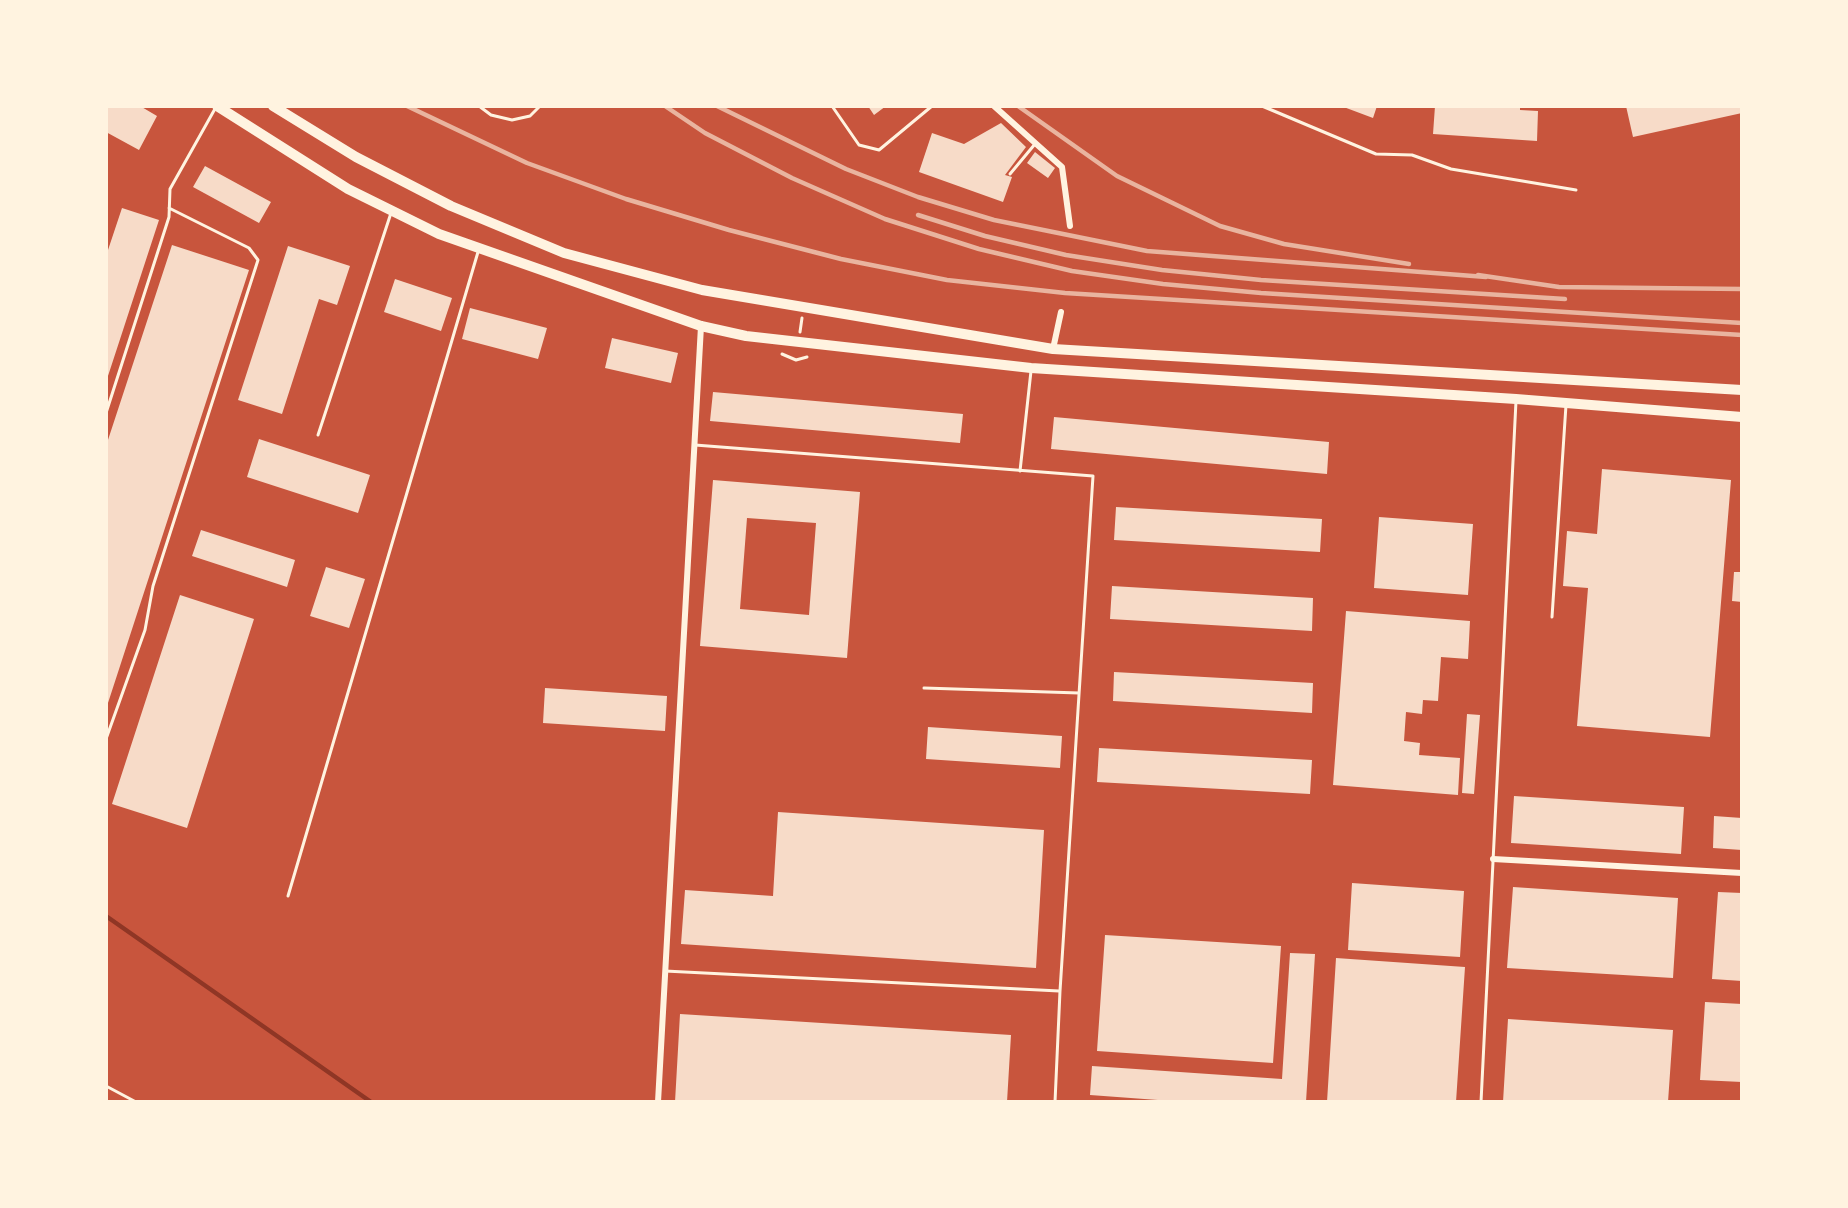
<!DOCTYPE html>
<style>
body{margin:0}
#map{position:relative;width:1848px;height:1208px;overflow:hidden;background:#c8553d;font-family:"Archivo Narrow",sans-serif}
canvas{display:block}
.frame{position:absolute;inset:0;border:108px solid #fff3e0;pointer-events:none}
</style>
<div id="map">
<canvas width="1848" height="1208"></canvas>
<div class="frame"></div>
</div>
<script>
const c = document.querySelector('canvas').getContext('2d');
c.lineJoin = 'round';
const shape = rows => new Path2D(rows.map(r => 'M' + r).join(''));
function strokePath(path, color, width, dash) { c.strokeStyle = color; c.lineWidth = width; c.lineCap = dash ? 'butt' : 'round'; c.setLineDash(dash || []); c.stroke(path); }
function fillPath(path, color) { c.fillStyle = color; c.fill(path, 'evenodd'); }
strokePath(shape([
 [106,916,371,1102]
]), '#8f3625', 4.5);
fillPath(shape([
 [106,106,140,106,157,116,139,150,106,132],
 [868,106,886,106,874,115],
 [1341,106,1377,106,1373,118],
 [1435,106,1520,106,1520,110,1538,111,1537,141,1433,134],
 [1626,106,1742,106,1742,113,1633,137],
 [1001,123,1026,147,1005,175,1012,177,1003,202,919,172,932,133,964,144],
 [1035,152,1055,168,1048,178,1027,163],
 [205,166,271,202,259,223,193,187],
 [122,208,159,220,107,379,106,256],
 [172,245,249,270,107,706,106,446],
 [288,246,350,266,337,305,319,299,282,414,238,400],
 [395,279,452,298,441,331,384,312],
 [470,308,547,328,538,359,462,339],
 [612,338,678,353,671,383,605,368],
 [713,392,963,414,960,443,710,421],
 [1054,417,1329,442,1327,474,1051,449],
 [259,439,370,475,358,513,247,477],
 [1602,469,1731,480,1710,737,1577,726,1588,588,1563,586,1567,531,1597,534],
 [713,480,860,492,847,658,700,646],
 [747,518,816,523,809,615,740,609],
 [1116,507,1322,519,1320,552,1114,540],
 [1379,517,1473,524,1468,595,1374,588],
 [201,530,295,560,287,587,192,556],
 [326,567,365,579,349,628,310,616],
 [1734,572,1742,572,1742,602,1732,601],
 [1112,586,1313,598,1312,631,1110,619],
 [180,595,254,619,187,828,112,804],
 [1346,611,1470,621,1468,659,1441,657,1438,701,1423,700,1422,714,1406,712,1404,741,1420,743,1419,755,1460,758,1458,795,1333,785],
 [1114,672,1313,683,1312,713,1113,701],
 [545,688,667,696,665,731,543,723],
 [1467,714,1480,715,1474,794,1462,793],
 [928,727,1062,736,1060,768,926,759],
 [1099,748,1312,760,1310,794,1097,782],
 [1514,796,1684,807,1681,854,1511,843],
 [778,812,1044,830,1036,968,681,944,685,890,773,896],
 [1714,816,1742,818,1742,850,1713,848],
 [1352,883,1464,891,1460,957,1348,950],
 [1513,887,1678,898,1673,978,1507,968],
 [1718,892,1742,893,1742,981,1712,979],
 [1105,935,1281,946,1273,1063,1097,1051],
 [1290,953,1315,954,1306,1102,1185,1102,1090,1095,1092,1066,1282,1079],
 [1336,958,1465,967,1456,1102,1327,1102],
 [1705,1002,1742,1004,1742,1082,1700,1080],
 [680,1014,1011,1035,1007,1102,675,1102],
 [1508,1019,1673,1030,1668,1102,1503,1102]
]), '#f7dbc8');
strokePath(shape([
 [800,332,802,318],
 [782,354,796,360,807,357],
 [106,1086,136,1102]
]), '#fff3e0', 3);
strokePath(shape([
 [479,106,491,115,512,120,530,116,540,106],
 [832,106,859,145,879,150,932,106],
 [1262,106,1376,154,1412,155,1451,169,1576,190],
 [1010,174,1035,144],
 [106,413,169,217,170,189,216,107],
 [318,435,391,213],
 [695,445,1093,476,1060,991,1055,1102],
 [1020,471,1031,371],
 [1552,617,1566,405],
 [924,688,1079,693],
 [106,739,145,630,153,586,258,260,249,248,169,208],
 [288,896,478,252],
 [665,971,1059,991],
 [1481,1102,1516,401]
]), '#fff3e0', 3);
strokePath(shape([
 [994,106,1062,167,1070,226],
 [1053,349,1061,312],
 [1493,859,1742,873],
 [658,1102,701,326]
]), '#fff3e0', 6);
strokePath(shape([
 [217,106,348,189,439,234,701,326,746,336,1031,368,1516,399,1742,417],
 [273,106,356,157,451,206,564,253,702,290,1053,349,1742,390]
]), '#fff3e0', 10);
strokePath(shape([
 [407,106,527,163,626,199,729,230,841,259,947,280,1065,293,1742,335],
 [665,106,705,133,792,178,885,219,979,249,1072,271,1163,284,1261,293,1742,323],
 [717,106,846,169,918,197,994,220,1147,251,1486,277],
 [1018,106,1117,176,1220,226,1284,244,1409,264],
 [918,215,985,236,1066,255,1162,270,1261,280,1565,299],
 [1478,275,1559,287,1742,289]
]), '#e9b49f', 4.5);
</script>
